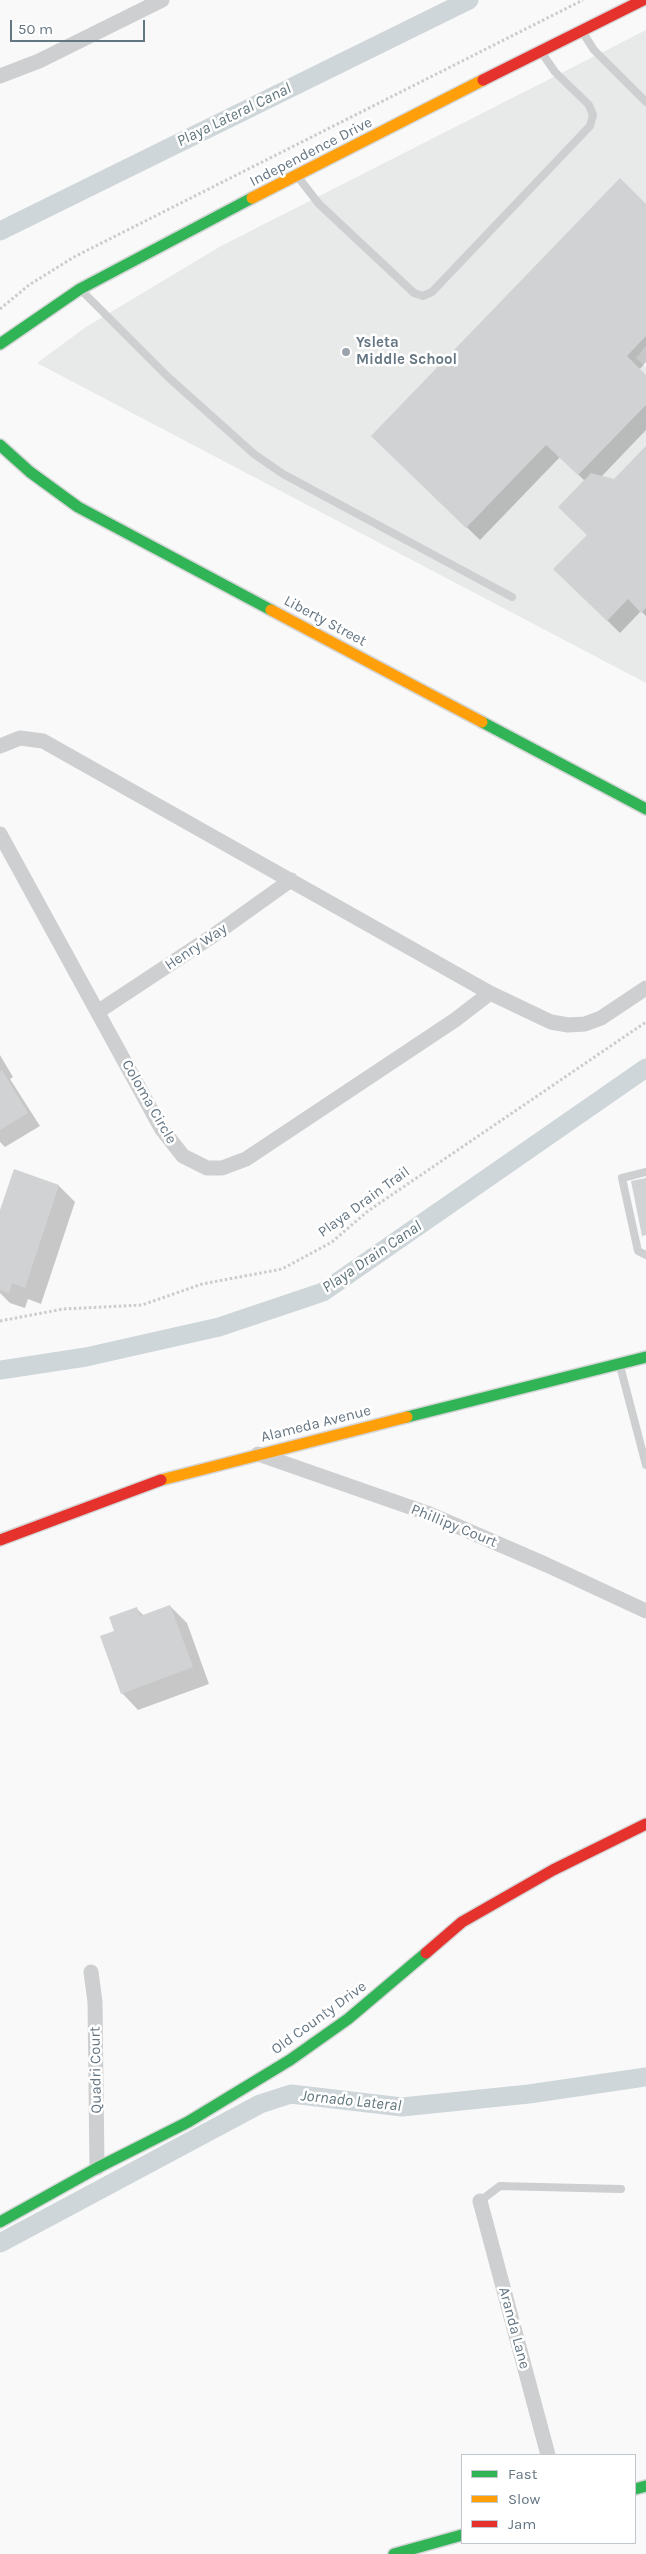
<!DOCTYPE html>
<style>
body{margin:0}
#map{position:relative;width:646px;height:2554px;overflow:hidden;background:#f9f9f9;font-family:Karla,sans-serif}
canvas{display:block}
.legend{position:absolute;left:461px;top:2454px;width:175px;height:90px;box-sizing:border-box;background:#fff;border:1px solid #c1c8cd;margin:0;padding:6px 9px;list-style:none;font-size:15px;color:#657683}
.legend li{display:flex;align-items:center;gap:10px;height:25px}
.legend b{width:25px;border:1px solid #c1c8cd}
.scale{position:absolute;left:10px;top:20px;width:135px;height:22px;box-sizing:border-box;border:2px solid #657683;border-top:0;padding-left:6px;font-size:15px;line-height:18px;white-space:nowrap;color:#657683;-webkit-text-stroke:4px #fff;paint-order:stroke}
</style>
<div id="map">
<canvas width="646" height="2554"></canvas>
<ul class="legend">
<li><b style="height:6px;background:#30b455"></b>Fast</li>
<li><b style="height:6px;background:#ff9f0a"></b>Slow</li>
<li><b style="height:6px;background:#e5322d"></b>Jam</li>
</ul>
<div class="scale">50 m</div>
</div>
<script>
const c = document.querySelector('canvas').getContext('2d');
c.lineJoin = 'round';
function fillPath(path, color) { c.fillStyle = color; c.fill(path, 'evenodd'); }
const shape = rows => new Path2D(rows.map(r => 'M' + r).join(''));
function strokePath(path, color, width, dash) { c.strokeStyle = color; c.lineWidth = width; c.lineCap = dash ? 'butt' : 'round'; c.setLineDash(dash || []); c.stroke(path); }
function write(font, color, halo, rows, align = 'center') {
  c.font = font + ' Karla,sans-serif'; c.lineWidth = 5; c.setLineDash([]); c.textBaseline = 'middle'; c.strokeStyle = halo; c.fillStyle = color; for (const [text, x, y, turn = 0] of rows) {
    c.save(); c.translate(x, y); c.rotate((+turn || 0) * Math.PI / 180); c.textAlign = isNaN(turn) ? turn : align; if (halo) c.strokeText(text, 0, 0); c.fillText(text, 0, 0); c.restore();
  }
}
fillPath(shape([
 [646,30,646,346,636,358,646,367,646,683,37,363,86,327,221,246]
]), '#e8e9e9');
fillPath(shape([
 [646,205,646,362,639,370,646,376,646,430,601,477,614,481,646,448,646,616,641,611,620,633,555,569,588,535,585,481,560,457,480,540,373,436],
 [0,1055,13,1077,10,1079,40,1126,5,1147,0,1142],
 [15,1171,59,1186,75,1202,41,1304,28,1299,25,1308,10,1303,0,1293,0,1212],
 [170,1606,187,1623,209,1684,138,1710,122,1693,136,1608,144,1616]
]), '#0003');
strokePath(shape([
 [0,231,469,0],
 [0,1370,86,1357,219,1327,323,1292,646,1068],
 [0,2243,260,2104,291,2094,402,2107,529,2094,646,2077]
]), '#ced6d9', 19);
fillPath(shape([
 [620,178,646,204,646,336,627,356,646,375,646,405,578,475,546,445,466,528,371,436],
 [646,446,646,608,641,613,628,599,607,621,553,569,587,535,558,507,591,473,614,479],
 [2,1070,28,1113,0,1130,0,1071],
 [14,1169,59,1185,25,1288,12,1283,9,1293,0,1290,0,1210],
 [646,1178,646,1235,642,1236,631,1181],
 [170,1605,193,1667,121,1694,100,1636,114,1631,109,1617,137,1607,140,1616]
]), '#d0d2d3');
const fast = shape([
 [0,344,80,289,252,198],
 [0,445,30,472,78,507,271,610],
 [482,722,646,809],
 [407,1417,646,1357],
 [0,2222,97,2168,188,2122,290,2060,348,2019,426,1953],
 [635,2489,646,2486],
 [394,2554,462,2535]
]);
const slow = shape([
 [252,198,483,80],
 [271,610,482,722],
 [161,1480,407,1417]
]);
const jam = shape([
 [483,80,643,0],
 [0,1540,161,1480],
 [426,1953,462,1922,553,1870,646,1824]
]);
strokePath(fast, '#d5d6d7', 14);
strokePath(slow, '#d5d6d7', 14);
strokePath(jam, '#d5d6d7', 14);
strokePath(shape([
 [0,309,29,285,74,257,583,0],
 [0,1321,63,1309,142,1305,202,1284,282,1269,332,1242,368,1211,646,1022]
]), '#cbcccd', 3, [2.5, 2.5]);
strokePath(shape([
 [583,33,594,50,646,102],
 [298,177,319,204,414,293,423,296,432,292,590,126,593,115,589,105,555,72,542,53],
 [81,290,168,377,254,454,283,474,512,597],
 [646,1172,622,1178,638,1251,646,1255],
 [620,1366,646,1465],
 [480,2201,500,2186,621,2189]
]), '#cecfd0', 8);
strokePath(shape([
 [0,76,39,61,162,0],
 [0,746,20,738,43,741,490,993,551,1022,568,1025,585,1024,601,1018,646,988],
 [0,834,161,1128,183,1156,207,1168,222,1168,246,1159,455,1020,490,993],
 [99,1011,214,935,291,880],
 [258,1454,427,1513,547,1565,646,1611],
 [91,1972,95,2002,97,2168],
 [480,2201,548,2455]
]), '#cecfd0', 15);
strokePath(fast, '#30b455', 11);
strokePath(slow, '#ff9f0a', 11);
strokePath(jam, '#e5322d', 11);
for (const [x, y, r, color] of [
 [346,352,5,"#99a4ac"]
]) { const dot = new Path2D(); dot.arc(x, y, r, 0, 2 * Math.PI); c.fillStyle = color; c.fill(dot); strokePath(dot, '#fff', 2); }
write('15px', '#657683', '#fff', [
 ["Independence Drive",311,152,-27],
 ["Liberty Street",325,621,28],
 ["Henry Way",196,947,-34],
 ["Coloma Circle",149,1102,60],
 ["Playa Drain Trail",364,1202,-36],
 ["Alameda Avenue",316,1424,-14],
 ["Phillipy Court",454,1526,22],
 ["Old County Drive",319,2018,-36],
 ["Quadri Court",96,2070,-91],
 ["Aranda Lane",514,2328,75]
]);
write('bold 15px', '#657683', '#fff', [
 ["Ysleta",356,343],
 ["Middle School",356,360]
], 'left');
write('italic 16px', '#60757c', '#fff', [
 ["Playa Lateral Canal",234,115,-26],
 ["Playa Drain Canal",372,1257,-34],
 ["Jornado Lateral",351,2101,6]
]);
</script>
